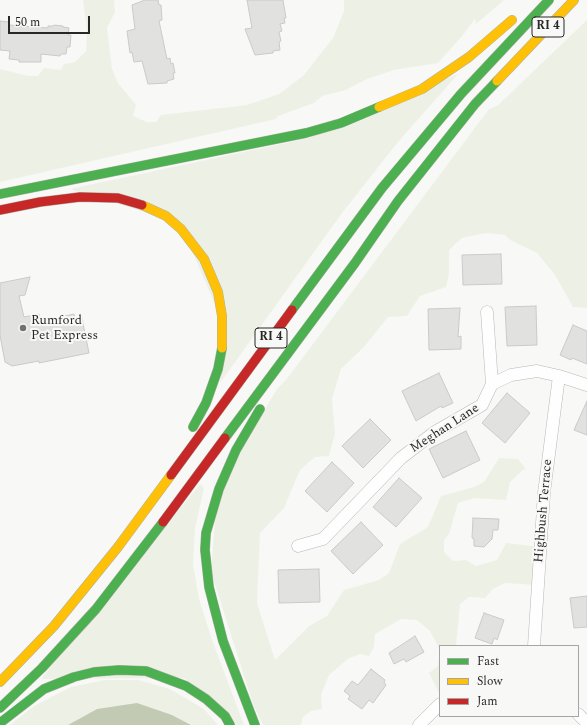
<!DOCTYPE html>
<style>
body{margin:0}
#map{position:relative;width:587px;height:725px;overflow:hidden;background:#f8f8f7;font-family:Spectral,serif}
canvas{display:block}
.legend{position:absolute;left:439px;top:645px;width:140px;height:72px;box-sizing:border-box;background:#f8f9f6;border:1px solid #a5a5a3;margin:0;padding:5px 7px;list-style:none;font-size:12px;color:#282827}
.legend li{display:flex;align-items:center;gap:8px;height:20px}
.legend b{width:20px;border:1px solid #a5a5a3}
.scale{position:absolute;left:8px;top:16px;width:82px;height:18px;box-sizing:border-box;border:2px solid #282827;border-top:0;padding-left:5px;font-size:12px;line-height:14px;white-space:nowrap;color:#282827;-webkit-text-stroke:3px #f8f9f6;paint-order:stroke}
</style>
<div id="map">
<canvas width="587" height="725"></canvas>
<ul class="legend">
<li><b style="height:5px;background:#4caf50"></b>Fast</li>
<li><b style="height:5px;background:#ffc107"></b>Slow</li>
<li><b style="height:5px;background:#c62828"></b>Jam</li>
</ul>
<div class="scale">50 m</div>
</div>
<script>
const c = document.querySelector('canvas').getContext('2d');
c.lineJoin = 'round';
function fillPath(path, color) { c.fillStyle = color; c.fill(path, 'evenodd'); }
const shape = rows => new Path2D(rows.map(r => 'M' + r).join(''));
function strokePath(path, color, width, dash) { c.strokeStyle = color; c.lineWidth = width; c.lineCap = dash ? 'butt' : 'round'; c.setLineDash(dash || []); c.stroke(path); }
function write(font, color, halo, rows, align = 'center') {
  c.font = font + ' Spectral,serif'; c.lineWidth = 4; c.setLineDash([]); c.textBaseline = 'middle'; c.strokeStyle = halo; c.fillStyle = color; for (const [text, x, y, turn = 0] of rows) {
    c.save(); c.translate(x, y); c.rotate((+turn || 0) * Math.PI / 180); c.textAlign = isNaN(turn) ? turn : align; if (halo) c.strokeText(text, 0, 0); c.fillText(text, 0, 0); c.restore();
  }
}
fillPath(shape([
 [83,0,114,0,115,12,107,28,112,69,118,83,136,105,133,116,147,122,156,122,161,115,247,105,279,94,303,76,333,38,344,11,344,0,504,0,476,24,475,19,463,35,438,63,394,70,367,79,346,90,322,96,314,103,278,116,276,119,0,182,0,69,29,76,38,76,44,68,61,70,64,64,75,62,86,51,87,30],
 [587,20,587,308,573,307,555,275,537,253,510,240,505,235,485,233,462,238,449,250,449,273,446,287,420,296,407,316,388,317,364,347,341,369,332,399,335,434,329,456,315,457,300,470,284,508,260,533,257,603,275,660,309,626,327,616,344,590,379,580,389,573,400,544,428,527,441,496,474,487,484,482,499,458,518,459,526,469,523,470,510,482,506,500,474,498,458,503,449,534,444,540,444,552,453,561,466,560,476,566,497,560,506,543,541,547,537,585,505,583,493,589,485,598,469,597,460,604,456,646,440,646,440,695,429,673,438,666,440,650,430,631,417,620,401,619,375,634,374,647,369,656,361,654,349,658,329,675,321,695,322,709,311,711,303,717,301,725,263,725,253,704,211,572,215,520,228,471,277,389,286,380,489,109,497,106],
 [458,74,398,142,342,213,220,383,226,330,180,223,70,189,309,138],
 [200,484,204,488,195,528,193,564,199,599,212,640,244,725,236,725,184,678,41,679],
 [105,680,139,680,170,689,204,709,218,725,191,725,172,715,97,709,68,725,10,725,34,706,71,687]
]), '#edf1e5');
fillPath(shape([
 [137,703,172,715,191,725,68,725,97,709]
]), '#c3cab4');
const building = shape([
 [145,0,158,0,159,5,161,5,162,20,159,21,167,59,170,58,171,64,173,63,175,73,173,73,174,79,167,81,167,83,148,84,142,61,134,62,132,52,130,53,127,31,135,29,132,5,145,0],
 [247,0,283,0,286,18,284,18,285,23,280,24,282,31,279,32,281,41,279,42,280,50,273,51,273,53,255,55,245,29,252,28,247,0],
 [0,21,9,22,9,25,48,28,48,26,53,26,54,25,63,26,63,27,69,28,68,35,71,35,70,47,67,47,66,54,61,54,60,56,41,54,41,62,19,62,19,60,9,59,10,51,0,50,0,21],
 [501,254,502,284,463,285,462,255,501,254],
 [30,277,25,295,19,296,24,317,39,314,41,321,74,314,75,319,82,318,89,353,39,363,39,361,12,366,5,362,0,335,0,283,30,277],
 [536,306,537,345,507,346,505,307,536,306],
 [460,308,458,337,461,336,461,349,429,350,428,309,460,308],
 [573,325,587,331,587,364,572,358,571,360,560,355,573,325],
 [439,373,453,403,442,408,441,406,416,421,402,391,439,373],
 [507,393,530,413,505,443,482,423,507,393],
 [587,401,587,435,574,430,587,401],
 [370,419,391,440,363,468,342,446,370,419],
 [466,431,480,460,443,478,429,449,466,431],
 [332,462,354,483,327,512,305,491,332,462],
 [399,478,422,498,396,527,373,507,399,478],
 [473,518,499,519,498,530,493,530,492,539,484,547,474,546,474,539,472,538,473,518],
 [361,522,383,545,353,574,331,551,361,522],
 [319,569,320,602,279,603,278,570,319,569],
 [587,596,587,627,574,628,570,598,587,596],
 [484,613,504,620,497,640,494,638,492,644,475,638,484,613],
 [415,636,424,652,406,662,404,659,394,664,389,653,415,636],
 [371,669,385,680,384,682,386,685,373,703,369,700,362,709,348,699,350,696,344,691,352,681,358,685,371,669]
]);
fillPath(building, '#e1e1e0');
strokePath(building, '#cacac9', 1);
const street = shape([
 [487,312,492,384],
 [298,546,323,539,401,458,435,432,482,405,492,384,511,375,537,371,559,376,587,385],
 [534,646,544,493,559,376],
 [578,714,587,723],
 [419,725,440,704]
]);
const fast = shape([
 [0,194,306,133,341,123,379,107],
 [292,310,382,188,461,94,549,0],
 [193,427,206,403,218,369,222,348],
 [225,438,355,263,398,201,475,104,497,81],
 [0,708,42,668,96,609,163,522],
 [0,723,44,689,74,677,94,672,119,670,146,671,186,686,206,699,225,716,230,725],
 [255,725,223,641,209,587,205,550,206,533,219,489,236,450,260,409]
]);
const slow = shape([
 [497,81,574,0],
 [379,107,422,89,469,57,512,20],
 [142,205,166,216,181,229,204,259,218,292,222,316,222,348],
 [0,682,54,626,118,547,171,475]
]);
const jam = shape([
 [0,210,40,202,80,197,118,198,142,205],
 [171,475,292,310],
 [163,522,225,438]
]);
strokePath(street, '#b7b7b6', 13);
strokePath(fast, '#afb2a9', 10);
strokePath(slow, '#afb2a9', 10);
strokePath(jam, '#afb2a9', 10);
strokePath(street, '#fefefe', 12);
strokePath(fast, '#4caf50', 9);
strokePath(slow, '#ffc107', 9);
strokePath(jam, '#c62828', 9);
for (const [x, y, r, color] of [
 [23,328,4,"#717170"]
]) { const dot = new Path2D(); dot.arc(x, y, r, 0, 2 * Math.PI); c.fillStyle = color; c.fill(dot); strokePath(dot, '#f8f9f6', 1.5); }
for (const [x, y, w] of [
 [548,27,32],
 [271,338,32]
]) { const box = new Path2D(); box.roundRect(x - w / 2, y - 10, w, 20, 3); c.fillStyle = '#f8f9f6'; c.fill(box); strokePath(box, '#282827', 1); }
write('bold 12px', '#282827', null, [
 ["RI 4",548,27],
 ["RI 4",271,338]
]);
write('13px', '#282827', '#f8f9f6', [
 ["Rumford",31,321],
 ["Pet Express",31,336]
], 'left');
write('13px', '#282827', '#f8f9f6', [
 ["Meghan Lane",445,429,-33],
 ["Highbush Terrace",544,511,-85]
]);
</script>
